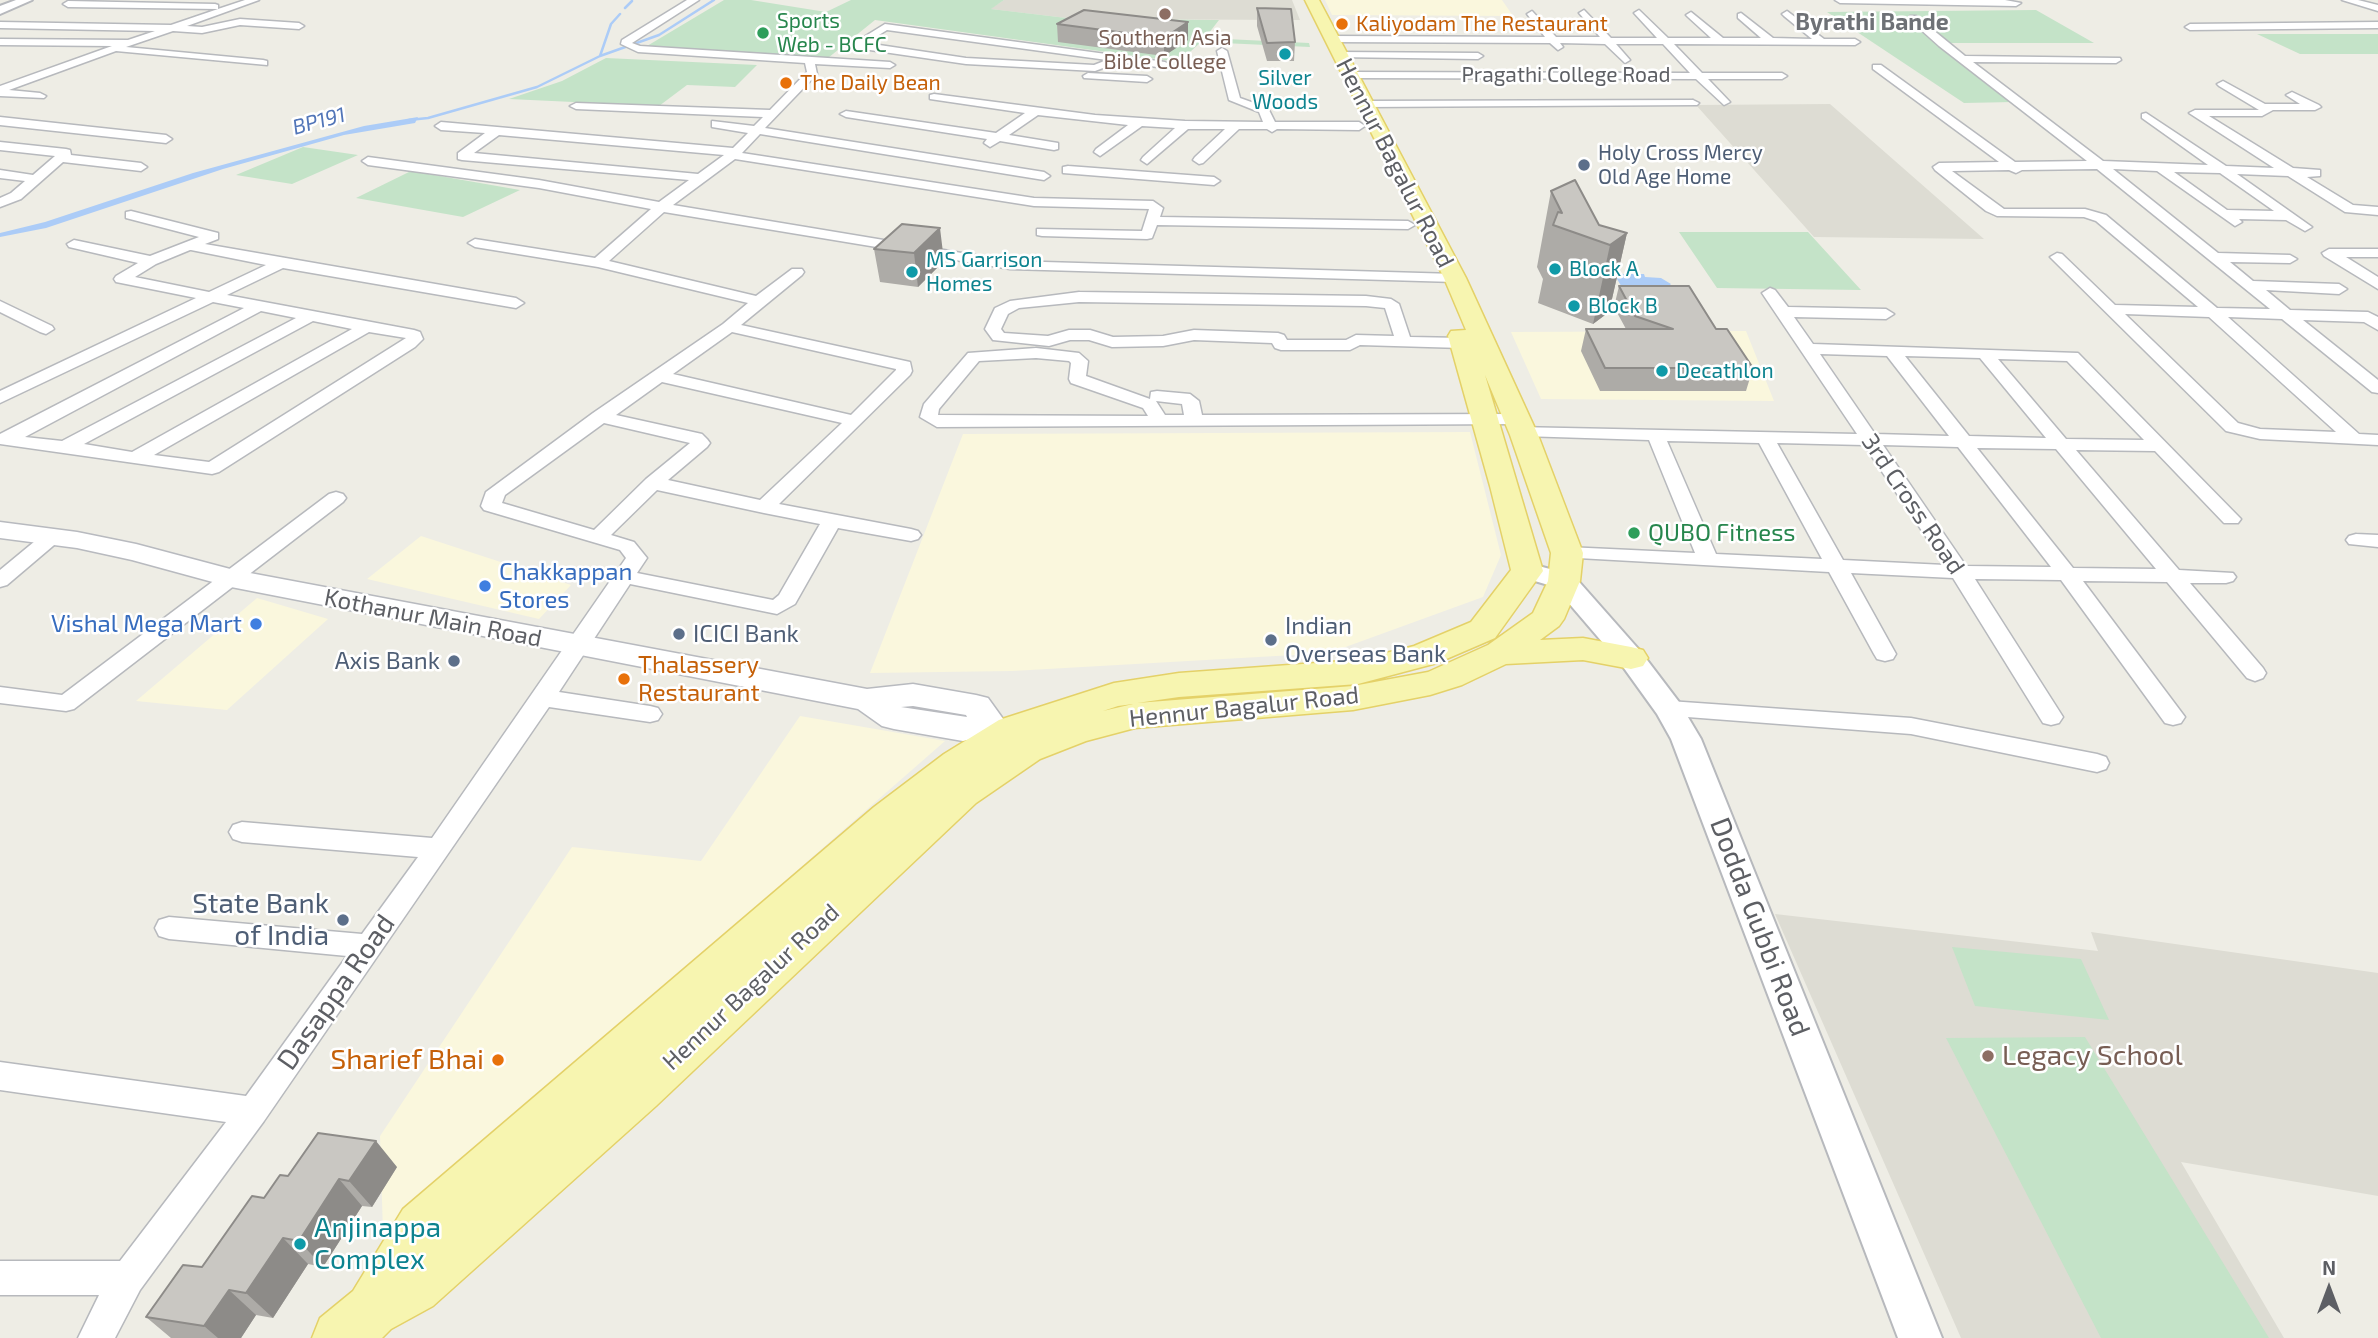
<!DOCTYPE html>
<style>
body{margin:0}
#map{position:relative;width:2378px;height:1338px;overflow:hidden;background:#eeede5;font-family:"Exo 2",sans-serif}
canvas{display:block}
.north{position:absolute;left:2294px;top:1254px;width:70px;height:70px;-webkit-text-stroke:5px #fff;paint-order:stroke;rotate:0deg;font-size:19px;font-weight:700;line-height:28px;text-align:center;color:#5d5f64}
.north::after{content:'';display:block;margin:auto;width:24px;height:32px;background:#5d5f64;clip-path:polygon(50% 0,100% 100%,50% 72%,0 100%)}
</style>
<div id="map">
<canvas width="2378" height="1338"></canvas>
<div class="north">N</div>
</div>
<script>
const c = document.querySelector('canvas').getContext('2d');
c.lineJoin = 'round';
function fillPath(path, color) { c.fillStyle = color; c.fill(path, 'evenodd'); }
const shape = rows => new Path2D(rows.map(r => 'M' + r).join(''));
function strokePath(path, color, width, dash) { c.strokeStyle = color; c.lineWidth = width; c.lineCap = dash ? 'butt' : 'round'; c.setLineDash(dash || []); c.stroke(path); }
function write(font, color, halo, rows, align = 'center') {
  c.font = font + ' "Exo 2",sans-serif'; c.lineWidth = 5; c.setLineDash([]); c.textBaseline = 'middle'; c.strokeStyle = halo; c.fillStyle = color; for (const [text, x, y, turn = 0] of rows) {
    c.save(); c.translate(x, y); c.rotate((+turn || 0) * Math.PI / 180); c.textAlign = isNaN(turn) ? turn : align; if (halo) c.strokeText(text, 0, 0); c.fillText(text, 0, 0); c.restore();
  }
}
fillPath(shape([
 [1325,0,1502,0,1513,16,1332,15],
 [1746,331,1774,401,1541,399,1511,332],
 [1470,432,1501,555,1483,597,1329,653,1012,671,870,673,963,434],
 [421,536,571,585,539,619,367,579],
 [257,598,328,619,227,710,136,701],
 [800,716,945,741,383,1233,380,1136,572,847,701,861]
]), '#faf7dd');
fillPath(shape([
 [1004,0,1292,0,1300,20,1075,19,990,9],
 [1830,104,1984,239,1814,237,1696,105],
 [1775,914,2098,951,2091,932,2378,973,2378,1196,2181,1162,2284,1338,1961,1338]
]), '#dddcd3');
fillPath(shape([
 [724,0,751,0,826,12,851,0,1004,0,991,9,1075,19,1219,20,1205,38,1309,43,1310,47,1201,42,1179,62,875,20,828,58,647,46],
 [2036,10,2094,43,1937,43,2014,102,1964,103,1827,12],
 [2257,34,2378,34,2378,54,2300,54],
 [606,58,757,65,735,87,687,85,659,106,509,99,562,81],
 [303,147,358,155,292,184,236,175],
 [411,171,520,190,463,217,356,198],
 [1679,232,1808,232,1861,290,1717,288],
 [1952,947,2081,959,2109,1020,1975,1006],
 [2085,1037,2269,1338,2101,1338,1946,1038]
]), '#c4e3c8');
fillPath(shape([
 [418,117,415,123,344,135,223,169,46,228,0,237,0,233,45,222,193,173,364,126],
 [1614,274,1644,274,1645,277,1661,278,1671,284,1668,287,1623,289]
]), '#acccf7');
strokePath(shape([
 [625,8,632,1],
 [600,56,659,35,714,0],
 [409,120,428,118,537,87,600,56,611,24,620,14]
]), '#acccf7', 2.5);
const minor = shape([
 [245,0,259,0,187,26,202,27,240,19,299,23,304,26,299,29,240,25,202,33,173,31,126,47,263,60,267,61,267,65,116,51,9,90,40,93,46,96,44,98,0,96,0,86,112,46,0,45,0,39,128,40,155,31,0,28,0,22,171,25,218,9,68,7,63,4,68,1,215,4,218,5,218,9,245,0],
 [687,0,699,0,632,43,640,46,890,62,895,65,890,68,815,64,817,74,765,128,1044,172,1050,176,1044,180,760,134,742,153,1034,198,1153,201,1163,208,1160,217,1408,221,1415,225,1408,229,1157,225,1152,238,1147,239,1042,236,1037,235,1037,229,1142,231,1149,209,1034,206,735,159,673,205,1010,261,1455,274,1462,278,1455,282,1010,269,664,212,609,261,756,296,792,269,802,269,804,272,802,275,741,325,910,362,912,371,910,375,779,504,911,529,918,531,921,535,918,539,911,541,838,528,795,604,777,614,630,584,559,692,650,706,658,708,662,714,658,720,650,722,549,707,264,1121,140,1290,115,1338,78,1338,99,1295,0,1295,0,1261,120,1261,226,1122,0,1090,0,1062,246,1096,347,956,169,939,159,936,155,928,159,920,169,917,362,934,418,857,242,842,233,839,229,832,233,825,242,822,432,838,626,558,620,550,484,510,481,506,486,492,593,413,723,324,748,303,598,267,475,247,468,243,475,239,595,258,651,209,539,188,368,165,362,161,368,157,539,180,659,202,689,180,462,160,458,159,458,153,485,133,441,130,435,126,441,122,733,148,748,133,712,127,712,121,754,126,763,117,576,109,570,106,576,103,770,110,807,72,805,63,638,52,621,44,622,40,687,0],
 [499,135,724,155,698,174,474,153,499,135],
 [732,332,896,369,896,370,851,415,673,374,732,332],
 [662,382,842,423,760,500,668,480,707,447,710,443,707,439,702,434,616,415,662,382],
 [604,423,690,443,646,479,594,530,502,503,505,495,604,423],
 [657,490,764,513,820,524,779,595,773,600,637,573,647,558,634,542,611,535,657,490],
 [1835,0,2005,0,2021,3,2016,6,1840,3,1835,0],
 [2342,0,2358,0,2378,5,2378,11,2342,0],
 [1584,10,1611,38,1657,38,1634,13,1639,10,1668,38,1711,38,1688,17,1686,15,1691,12,1723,38,1761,38,1738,18,1738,14,1741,13,1773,38,1812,39,1784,16,1782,14,1787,11,1824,39,1855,39,1860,42,1855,45,1674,44,1702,73,1782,73,1787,76,1782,79,1708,79,1730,102,1724,105,1696,79,1350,78,1345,75,1350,72,1690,73,1663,44,1616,44,1630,60,1625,63,1605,44,1560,43,1563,47,1558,50,1550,43,1331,42,1326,39,1331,36,1545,37,1527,14,1532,11,1556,37,1600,37,1579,13,1584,10],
 [1910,16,1916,16,1965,56,2120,58,2121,60,2116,63,1973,62,2103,161,2208,165,2142,118,2142,114,2146,113,2226,166,2274,168,2189,113,2195,110,2259,110,2219,86,2217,84,2223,81,2265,104,2300,104,2286,95,2292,92,2319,105,2321,107,2315,110,2273,110,2262,116,2209,116,2293,168,2320,170,2320,176,2307,177,2353,205,2378,207,2378,215,2345,212,2288,176,2237,174,2312,227,2305,231,2286,220,2239,219,2242,222,2235,226,2157,171,2113,169,2218,253,2290,255,2297,259,2290,263,2230,262,2253,281,2339,284,2347,289,2339,294,2266,290,2290,310,2368,312,2378,317,2378,330,2364,322,2303,320,2378,380,2378,393,2372,392,2282,319,2228,317,2359,434,2378,435,2378,445,2260,439,2226,431,2050,257,2057,253,2062,254,2115,305,2198,307,2096,221,2084,217,1997,216,1986,211,1935,170,1933,167,1939,163,1999,162,1873,69,1873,65,1881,65,2015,162,2087,161,1939,46,1910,20,1910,16],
 [2097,169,2270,309,2217,308,2106,215,2085,209,2004,209,1952,171,2009,170,2016,173,2022,170,2097,169],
 [2174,172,2220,173,2274,211,2227,210,2174,172],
 [2125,314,2209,317,2336,432,2260,429,2238,423,2125,314],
 [2378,22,2378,28,2190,30,2185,27,2190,24,2378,22],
 [885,24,1165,62,1170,65,1165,68,1119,62,1095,71,966,64,856,48,851,45,885,24],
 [887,30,1107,60,1094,65,966,58,866,43,887,30],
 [1222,48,1227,51,1240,98,1268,108,1275,122,1359,122,1365,126,1359,130,1277,129,1272,132,1267,129,1239,129,1203,163,1199,164,1193,160,1195,157,1225,129,1188,129,1147,164,1141,160,1143,157,1175,128,1142,126,1100,156,1094,152,1096,149,1128,125,1038,115,1009,135,1058,143,1058,149,1054,150,1000,141,990,147,984,143,987,139,846,117,840,114,846,111,996,133,1025,113,930,99,930,95,934,94,1095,115,1185,121,1263,122,1259,112,1229,100,1217,51,1222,48],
 [1339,52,1478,53,1483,56,1478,59,1335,57,1334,55,1339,52],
 [1088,73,1147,76,1152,79,1147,82,1084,78,1083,76,1088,73],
 [1693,100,1699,103,1697,105,1365,107,1359,104,1365,101,1693,100],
 [0,117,166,135,172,139,166,143,0,125,0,117],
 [0,142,66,149,70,150,71,155,141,163,147,167,141,171,63,162,21,199,0,207,0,198,11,193,25,181,0,178,0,170,33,175,55,156,0,150,0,142],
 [1068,166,1214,177,1220,181,1214,185,1063,173,1063,167,1068,166],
 [131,211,218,233,218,239,205,244,516,298,524,303,516,308,283,268,227,295,414,330,420,332,423,339,415,347,219,472,212,474,0,444,0,434,244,308,213,302,0,403,0,391,196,298,116,282,114,279,116,276,138,263,69,247,67,244,74,240,150,256,199,237,126,218,126,212,131,211],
 [190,250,191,250,266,265,209,292,135,277,156,264,190,250],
 [261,311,296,318,62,441,25,437,261,311],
 [313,321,352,329,132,452,84,444,313,321],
 [369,332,406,338,209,462,154,455,369,332],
 [2329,249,2378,249,2378,257,2346,257,2378,277,2378,289,2324,256,2322,253,2329,249],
 [1770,288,1775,290,1788,307,1886,309,1894,314,1886,319,1794,317,1813,344,2078,353,2241,519,2238,523,2224,523,2155,451,2076,450,2179,570,2233,573,2236,577,2233,581,2226,583,2190,583,2263,668,2266,673,2263,678,2255,681,2247,678,2167,582,2083,581,2185,717,2181,723,2173,725,2165,723,2061,580,1975,579,2063,717,2059,723,2051,725,2043,723,1953,578,1851,573,1896,654,1893,659,1885,661,1877,659,1874,654,1829,572,1560,557,1557,553,1560,549,1567,547,1695,553,1649,440,1522,436,1513,431,1516,427,1857,434,1762,293,1770,288],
 [1820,354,1887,356,1949,436,1875,434,1820,354],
 [1905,356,1980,358,2046,438,1969,436,1905,356],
 [1998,359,2067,361,2144,440,2066,439,1998,359],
 [1667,441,1759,443,1822,559,1716,554,1667,441],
 [1777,443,1864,445,1945,565,1843,560,1777,443],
 [1883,445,1958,447,2051,567,1966,566,1883,445],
 [1977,448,2056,449,2156,569,2073,568,1977,448],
 [1079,292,1366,296,1391,299,1399,304,1410,337,1462,338,1470,343,1462,348,1360,345,1350,350,1281,350,1275,348,1272,343,1194,340,1163,346,1112,347,1089,340,1070,340,1049,346,993,340,985,329,995,308,1010,301,1079,292],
 [1079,302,1366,306,1385,308,1394,336,1356,335,1346,340,1287,340,1284,335,1278,333,1194,330,1163,336,1113,337,1090,330,1069,330,1048,336,1004,333,1001,329,1008,314,1019,308,1079,302],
 [0,301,52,326,54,329,46,334,40,332,0,312,0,301],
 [1036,348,1079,353,1088,361,1086,376,1150,399,1151,392,1157,391,1190,394,1199,401,1202,415,1517,414,1526,419,1517,424,937,427,920,417,924,404,968,353,1036,348],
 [1036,358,1069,361,1071,363,1069,379,1071,383,1143,408,1148,416,938,415,939,409,979,361,1036,358],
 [1156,401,1182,404,1184,415,1165,415,1156,401],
 [336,492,343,494,346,498,343,502,74,709,66,711,0,703,0,687,62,695,329,494,336,492],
 [53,530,60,532,63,536,60,540,7,585,0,587,0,570,46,532,53,530],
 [2356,534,2378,535,2378,547,2349,544,2346,540,2349,536,2356,534],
 [1669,701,1911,718,2097,754,2106,757,2109,763,2106,769,2097,772,1911,734,1661,715,1657,709,1661,703,1669,701]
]);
const tertiary = shape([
 [16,0,32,0,0,14,0,6,16,0],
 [1527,563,1573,575,1641,652,1679,702,1701,739,1942,1338,1898,1338,1671,739,1657,714,1621,664,1555,587,1518,576,1514,571,1518,566,1527,563]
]);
const secondary = shape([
 [0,522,77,532,136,544,234,570,867,689,913,684,976,695,988,698,1006,723,1002,731,963,741,894,729,882,726,858,709,231,587,132,560,77,548,0,538,0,522],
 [913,706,966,715,967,717,901,707,913,706]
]);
const primary = shape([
 [1305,0,1319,0,1466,278,1538,435,1583,553,1580,581,1564,619,1559,626,1540,640,1583,638,1631,647,1643,650,1648,658,1643,666,1631,669,1583,660,1506,664,1462,685,1430,695,1353,710,1135,728,1086,741,1040,759,976,803,656,1106,433,1306,391,1329,382,1338,312,1338,320,1318,353,1291,403,1209,874,807,944,754,999,720,1114,683,1179,673,1358,660,1414,646,1471,622,1511,570,1490,486,1448,336,1451,331,1466,330,1444,278,1305,0],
 [1485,375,1510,435,1551,553,1548,581,1533,613,1488,645,1428,672,1353,686,1137,703,1179,697,1358,684,1437,663,1495,638,1543,571,1485,375],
 [1133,704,1103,711,1118,706,1133,704]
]);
strokePath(minor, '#b7b9bd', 3);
strokePath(tertiary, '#b7b9bd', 4);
strokePath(secondary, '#b8babf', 3);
strokePath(primary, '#e4d168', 3);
fillPath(minor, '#fff');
fillPath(tertiary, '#fff');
fillPath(secondary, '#fff');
fillPath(primary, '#f7f5b0');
fillPath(shape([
 [1257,8,1295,42,1294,61,1267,61,1257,26],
 [1057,24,1188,40,1164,56,1058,42],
 [1551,191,1599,225,1627,233,1609,312,1593,324,1538,303,1543,279,1537,267],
 [902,224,944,261,918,287,880,282,874,249],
 [1619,286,1716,329,1753,368,1746,391,1600,391,1581,351,1586,329,1626,329,1614,307],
 [397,1167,372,1207,362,1206,323,1267,308,1264,273,1318,256,1315,241,1338,171,1338,146,1317,202,1267,264,1198,288,1176]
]), '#adaba7');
fillPath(shape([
 [1188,22,1188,40,1164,56,1164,38],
 [940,228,944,261,918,287,914,253],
 [1627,233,1609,312,1593,324,1610,245],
 [376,1141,397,1167,372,1207,349,1181],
 [339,1179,362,1206,323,1267,299,1241],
 [283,1238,308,1264,273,1318,246,1293],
 [229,1290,256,1315,241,1338,218,1338,204,1326]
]), '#8d8b88');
const building = shape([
 [1257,8,1291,9,1295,42,1267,43,1257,8],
 [1084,10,1188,22,1164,38,1057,24,1084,10],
 [1575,180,1599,225,1627,233,1610,245,1553,225,1558,212,1562,213,1551,191,1575,180],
 [902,224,940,228,914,253,874,249,902,224],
 [1619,286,1689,286,1716,329,1727,329,1753,368,1605,368,1586,329,1673,329,1635,316,1619,286],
 [318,1133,376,1141,349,1181,339,1179,299,1241,283,1238,246,1293,229,1290,204,1326,146,1317,183,1265,202,1267,252,1196,264,1198,280,1175,288,1176,318,1133]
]);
fillPath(building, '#c9c7c2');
strokePath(building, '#8d8b88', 2);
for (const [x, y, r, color] of [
 [1165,14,7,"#8d6e63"],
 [1342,24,7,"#e8710a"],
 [763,33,7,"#2e9e5b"],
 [1285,54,7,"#0f9aa8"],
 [786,83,7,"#e8710a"],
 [1584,165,7,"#5c6f8a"],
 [1555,269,7,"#0f9aa8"],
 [912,272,7,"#0f9aa8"],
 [1574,306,7,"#0f9aa8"],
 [1662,371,7,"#0f9aa8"],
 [1634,533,7,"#2e9e5b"],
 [485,586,7,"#3f7fe0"],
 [256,624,7,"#3f7fe0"],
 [679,634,7,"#5c6f8a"],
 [1271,640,7,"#5c6f8a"],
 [454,661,7,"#5c6f8a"],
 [624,679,7,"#e8710a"],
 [343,920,7,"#5c6f8a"],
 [1988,1056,7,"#8d6e63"],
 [498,1060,7,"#e8710a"],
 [300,1244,7,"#0f9aa8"]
]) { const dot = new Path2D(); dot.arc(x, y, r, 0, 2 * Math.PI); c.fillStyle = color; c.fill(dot); strokePath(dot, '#fff', 2.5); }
write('21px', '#27864d', '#fff', [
 ["Sports",777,21],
 ["Web - BCFC",777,45]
], 'left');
write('21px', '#c56008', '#fff', [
 ["Kaliyodam The Restaurant",1356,24],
 ["The Daily Bean",800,83]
], 'left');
write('21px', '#785e54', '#fff', [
 ["Southern Asia",1165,38],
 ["Bible College",1165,62]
]);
write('21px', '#5d5f64', '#fff', [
 ["Pragathi College Road",1566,75]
]);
write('21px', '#0d838f', '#fff', [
 ["Silver",1285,78,"center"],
 ["Woods",1285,102,"center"],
 ["MS Garrison",926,260],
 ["Homes",926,284],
 ["Block A",1569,269],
 ["Block B",1588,306],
 ["Decathlon",1676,371]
], 'left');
write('italic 21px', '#5175b8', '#fff', [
 ["BP191",319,121,-15]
]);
write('21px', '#4e5e75', '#fff', [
 ["Holy Cross Mercy",1598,153],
 ["Old Age Home",1598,177]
], 'left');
write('bold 23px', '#6e7176', '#fff', [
 ["Byrathi Bande",1872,22]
]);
write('24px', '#5d5f64', '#fff', [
 ["Hennur Bagalur Road",1395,163,63],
 ["3rd Cross Road",1913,504,56],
 ["Kothanur Main Road",433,618,11],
 ["Hennur Bagalur Road",1244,707,-6],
 ["Hennur Bagalur Road",751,987,-43]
]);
write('24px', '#27864d', '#fff', [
 ["QUBO Fitness",1648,533]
], 'left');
write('24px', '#366cbe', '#fff', [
 ["Chakkappan",499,572],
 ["Stores",499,600],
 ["Vishal Mega Mart",242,624,"right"]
], 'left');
write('24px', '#4e5e75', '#fff', [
 ["Indian",1285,626],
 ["Overseas Bank",1285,654],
 ["ICICI Bank",693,634],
 ["Axis Bank",440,661,"right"]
], 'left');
write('24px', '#c56008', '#fff', [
 ["Thalassery",638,665],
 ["Restaurant",638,693]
], 'left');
write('28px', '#4e5e75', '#fff', [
 ["State Bank",329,904],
 ["of India",329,936]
], 'right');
write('28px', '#5d5f64', '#fff', [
 ["Dodda Gubbi Road",1760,927,69],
 ["Dasappa Road",336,992,-55]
]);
write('28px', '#785e54', '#fff', [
 ["Legacy School",2002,1056]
], 'left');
write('28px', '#c56008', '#fff', [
 ["Sharief Bhai",484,1060]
], 'right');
write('28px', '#0d838f', '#fff', [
 ["Anjinappa",314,1228],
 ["Complex",314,1260]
], 'left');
</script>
